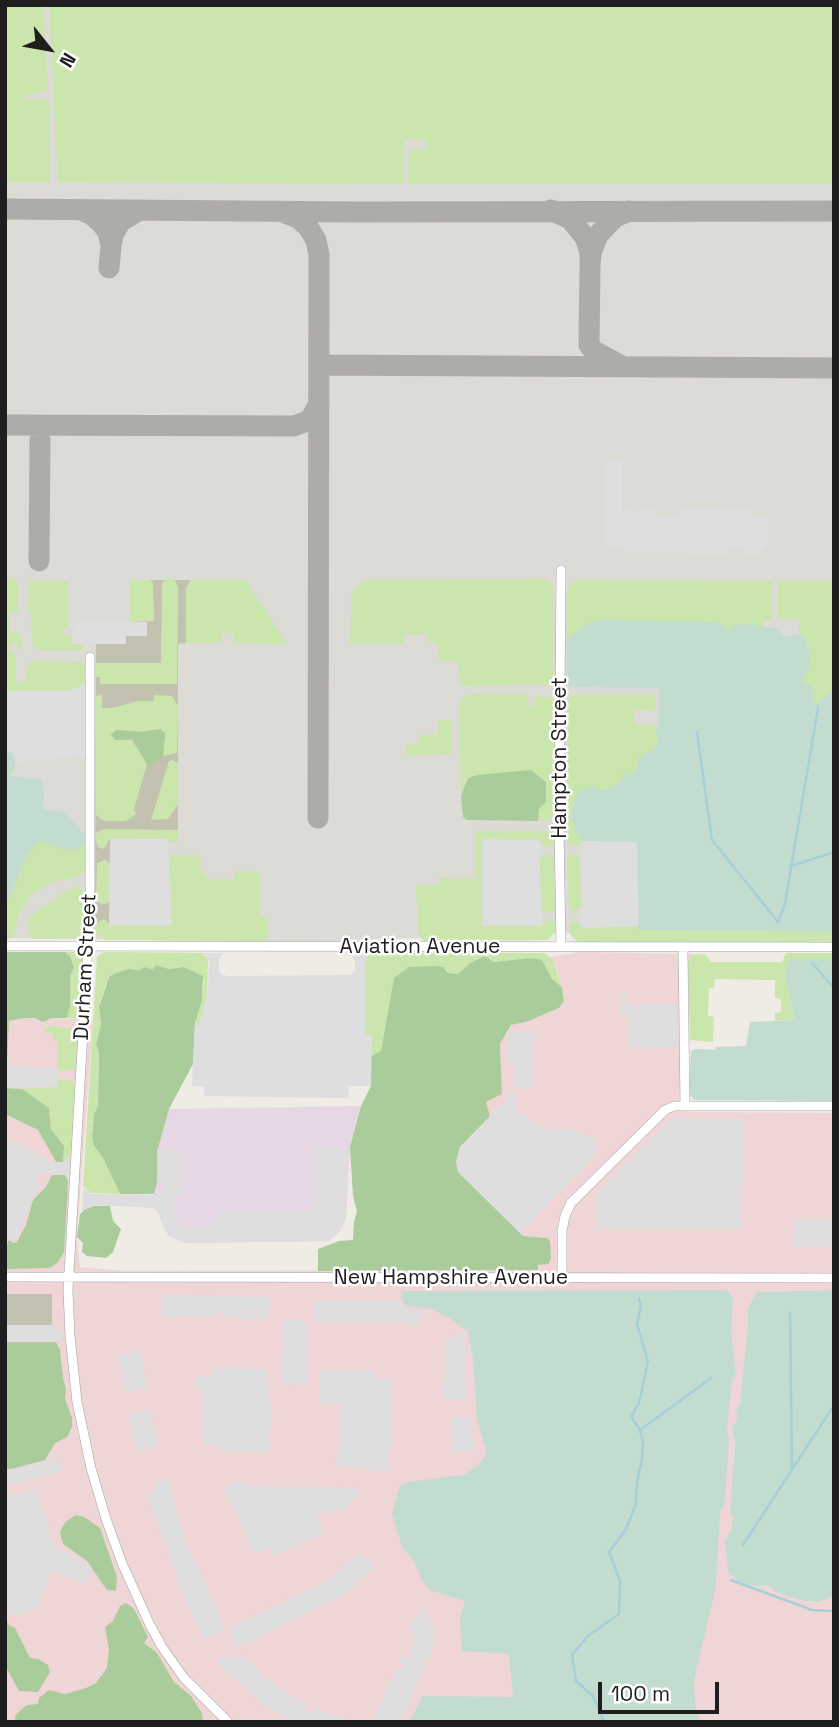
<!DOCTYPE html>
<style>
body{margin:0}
#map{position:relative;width:839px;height:1727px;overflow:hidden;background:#efebe5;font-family:"Space Grotesk",sans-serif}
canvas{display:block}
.frame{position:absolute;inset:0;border:7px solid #1e1e1e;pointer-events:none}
.north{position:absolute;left:14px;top:14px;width:70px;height:70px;-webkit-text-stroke:5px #fff;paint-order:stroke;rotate:121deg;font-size:19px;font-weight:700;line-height:28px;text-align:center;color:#1e1e1e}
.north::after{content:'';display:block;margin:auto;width:24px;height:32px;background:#1e1e1e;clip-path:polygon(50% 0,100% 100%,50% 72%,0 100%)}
.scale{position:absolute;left:598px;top:1682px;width:121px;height:32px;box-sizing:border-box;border:4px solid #1e1e1e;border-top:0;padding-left:9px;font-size:21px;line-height:24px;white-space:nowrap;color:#1e1e1e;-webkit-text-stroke:5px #fff;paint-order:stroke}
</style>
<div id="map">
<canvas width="839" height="1727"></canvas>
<div class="frame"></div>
<div class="north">N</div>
<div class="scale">100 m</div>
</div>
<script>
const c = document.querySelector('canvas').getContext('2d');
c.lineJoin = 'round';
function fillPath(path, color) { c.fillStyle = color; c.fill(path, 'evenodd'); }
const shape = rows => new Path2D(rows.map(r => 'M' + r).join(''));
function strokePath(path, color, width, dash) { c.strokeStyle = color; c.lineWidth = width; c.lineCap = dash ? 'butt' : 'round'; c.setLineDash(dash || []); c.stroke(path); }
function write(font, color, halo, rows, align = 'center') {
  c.font = font + ' "Space Grotesk",sans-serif'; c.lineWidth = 5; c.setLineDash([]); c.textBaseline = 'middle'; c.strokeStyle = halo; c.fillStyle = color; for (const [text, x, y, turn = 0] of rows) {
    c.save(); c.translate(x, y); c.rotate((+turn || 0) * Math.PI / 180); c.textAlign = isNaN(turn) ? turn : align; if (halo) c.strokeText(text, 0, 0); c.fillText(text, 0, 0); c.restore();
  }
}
fillPath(shape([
 [580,952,694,954,688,961,689,1112,834,1113,834,1290,756,1292,748,1308,748,1324,740,1403,736,1412,737,1419,732,1428,735,1441,733,1457,733,1518,730,1532,725,1541,728,1572,742,1585,770,1586,775,1592,804,1601,820,1602,834,1596,834,1722,5,1722,5,1114,38,1130,56,1162,64,1146,51,1129,49,1108,22,1089,5,1088,8,1021,24,1018,35,1018,43,1022,52,1018,93,1020,77,1237,80,1267,124,1271,538,1270,547,1238,523,1236,458,1172,456,1161,459,1147,490,1116,486,1102,502,1094,500,1044,512,1025,526,1022,559,1008,564,997,562,987,556,967,550,957]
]), '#efd5d5');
fillPath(shape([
 [361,1106,350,1147,346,1219,340,1231,329,1241,184,1243,169,1236,163,1227,159,1214,154,1208,154,1194,157,1183,157,1152,169,1109]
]), '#e7d7e4');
fillPath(shape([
 [5,5,834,5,834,931,639,930,307,942,6,938]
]), '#dddbd6');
fillPath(shape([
 [130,580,191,580,186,588,186,643,178,644,178,842,168,842,172,926,95,925,96,644,126,644,126,636,147,622,130,621],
 [5,1294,52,1294,52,1325,5,1325]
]), '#c3c2b1');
fillPath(shape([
 [5,5,43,5,48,90,25,96,24,99,46,99,49,103,50,182,5,182],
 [49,5,834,5,834,184,408,184,409,150,425,149,427,145,426,140,406,139,403,144,404,184,58,182],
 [5,578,14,578,19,589,18,612,9,613,10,632,20,633,22,649,17,649,16,643,11,644,9,649,11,653,16,653,15,679,18,683,26,680,27,667,33,661,80,662,85,666,84,686,72,690,5,691],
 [166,579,174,579,178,587,177,684,100,684,100,677,95,677,95,663,161,663,162,584],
 [544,579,552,584,554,592,553,684,464,686,460,681,458,661,439,661,437,642,428,642,428,634,403,634,403,644,350,644,352,592,364,580],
 [130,580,150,580,153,583,154,621,130,621],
 [191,580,245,580,287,644,234,643,233,633,222,633,222,642,186,643,186,588],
 [577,580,772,581,772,621,764,621,764,627,744,624,729,631,592,622,567,640,567,592,570,585],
 [29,581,68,581,67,628,64,628,64,635,72,636,72,643,82,644,84,648,83,650,37,650,33,647,31,614,28,612],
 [778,581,834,581,834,690,813,707,812,684,806,685,803,680,809,668,809,648,804,635,799,635,799,619,777,619],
 [102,694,102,708,113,708,137,701,154,701,154,695,172,696,178,706,177,753,163,756,165,733,160,729,142,732,116,730,111,735,116,740,132,740,147,764,134,809,136,814,126,821,104,821,96,815,96,696],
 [471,694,528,695,529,706,535,707,536,696,552,698,554,702,553,815,550,820,538,821,539,809,543,806,477,775,468,777,461,796,459,706,463,698],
 [574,695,656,695,655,710,634,710,634,725,654,725,658,734,658,743,656,748,638,761,636,771,619,784,574,801,572,819,581,841,579,845,574,847,567,842,567,703,569,698],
 [438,720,452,721,452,754,406,755,406,745,419,744,420,735,438,735],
 [172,760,178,763,178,805,168,819,151,820,169,761],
 [105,829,178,830,178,842,168,842,168,839,110,838,104,849,98,847,95,836,97,832],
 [476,831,537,831,553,834,553,845,550,847,544,846,539,840,482,840,482,925,541,926,545,921,550,920,555,923,555,932,548,940,424,941,418,933,416,885,439,885,439,878,475,879],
 [45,841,62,849,76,850,86,842,85,869,80,876,52,882,31,895,19,914,14,936,6,940,7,905,25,858,35,844],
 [546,854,553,856,554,864,555,910,549,913,542,912,540,909,540,859],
 [169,855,201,856,200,870,211,880,234,879,235,871,260,872,260,916,267,917,268,938,263,941,105,940,98,936,95,930,95,924,104,919,110,925,172,926],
 [570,855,577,855,580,862,581,907,574,913,569,908,567,859],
 [106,860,110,864,111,898,108,903,103,904,96,902,97,863],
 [79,887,86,895,86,930,81,938,35,939,29,935,28,921,36,911,57,899,57,897,68,890],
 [571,921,579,923,581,928,638,926,640,930,834,931,834,942,578,942,571,936,569,931],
 [65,952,77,952,83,958,80,1017,77,1019,67,1018,70,1006,70,976,74,968,70,956],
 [108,952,203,953,208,960,207,995,200,1023,195,1023,202,1001,204,981,203,976,184,967,169,969,156,965,153,969,144,967,139,970,129,969,109,977,105,986,99,1007,101,1025,96,1045,99,1052,98,1106,94,1114,92,1137,94,1146,103,1158,120,1194,91,1193,83,1186,97,957,102,953],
 [369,953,545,953,553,960,562,987,552,979,542,961,531,958,494,962,491,959,477,960,470,963,458,974,448,973,446,969,394,978,381,1051,371,1056,372,1035,365,1035,365,961],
 [786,953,834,953,834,959,789,960,789,996,794,1020,775,1020,775,1013,781,1012,781,999,775,998,775,980,715,979,714,988,709,988,708,1016,714,1017,713,1042,690,1040,688,961,692,955,705,954,711,962,782,962],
 [46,1026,79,1029,75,1070,58,1071,57,1041,53,1041,53,1033,43,1033],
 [58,1080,72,1080,76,1087,72,1154,64,1162,64,1146,51,1129,49,1108,21,1089,58,1087]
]), '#cae6ad');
fillPath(shape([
 [160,729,165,733,163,756,151,766,147,764,133,739,116,740,111,735,116,730,142,732],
 [531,770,546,782,546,802,539,809,538,821,467,820,463,817,461,796,468,778,477,775],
 [5,952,65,952,70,956,74,968,70,976,70,1006,67,1018,52,1018,43,1022,35,1018,24,1018,9,1021,7,1060],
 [485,956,494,962,531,958,542,960,552,979,562,987,564,1001,559,1008,526,1022,511,1025,500,1044,502,1094,486,1102,490,1116,460,1147,456,1161,458,1172,523,1236,547,1238,550,1241,551,1259,548,1264,538,1265,538,1270,318,1271,318,1249,339,1241,353,1240,354,1222,357,1211,353,1196,350,1147,361,1106,371,1086,371,1056,381,1051,394,978,409,967,437,966,443,967,448,973,458,974,470,963],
 [156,965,169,969,184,967,203,976,202,1001,195,1023,193,1064,169,1109,157,1152,157,1183,154,1194,120,1194,103,1158,94,1146,92,1137,94,1114,98,1106,99,1052,96,1045,101,1025,99,1007,109,977,116,973,129,969,139,970,144,967,153,969],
 [5,1088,22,1089,49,1108,51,1129,64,1146,63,1162,56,1162,38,1130,5,1114],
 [52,1175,65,1175,68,1181,64,1252,58,1262,50,1268,6,1269,5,1250,9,1240,13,1243,17,1242,26,1225,33,1200,46,1187],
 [94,1206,110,1206,113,1221,121,1229,113,1252,106,1258,87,1256,82,1252,83,1243,77,1237,80,1214,86,1208],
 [5,1342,56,1342,60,1350,63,1378,66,1389,65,1399,72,1418,72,1427,67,1437,55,1443,45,1460,11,1469,5,1469],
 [76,1515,84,1517,100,1528,117,1577,116,1591,107,1590,87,1561,63,1544,60,1532,65,1522],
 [126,1603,134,1609,148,1637,144,1643,157,1653,174,1682,191,1696,202,1713,203,1722,16,1722,15,1716,21,1710,27,1705,38,1704,39,1698,49,1690,65,1694,86,1688,96,1683,107,1668,109,1649,105,1627,113,1621,120,1606],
 [5,1619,9,1625,15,1628,30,1658,38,1659,48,1665,50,1672,38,1692,19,1691,5,1665]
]), '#aacc9b');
fillPath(shape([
 [599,620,717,622,729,631,731,627,744,624,779,629,782,637,804,634,810,657,809,668,803,680,806,685,812,684,813,706,834,690,834,931,639,930,637,842,581,841,572,819,572,810,578,792,591,786,604,791,619,784,623,776,631,775,636,771,638,761,641,756,656,748,658,743,656,729,658,726,659,690,656,688,570,687,567,682,567,640,582,627],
 [5,750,14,754,15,764,11,776,41,780,44,790,43,809,64,812,86,836,86,842,76,850,62,849,45,841,35,844,25,858,7,905,5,938],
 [789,959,834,959,834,1101,694,1100,689,1094,691,1051,696,1049,715,1050,716,1047,746,1046,750,1022,794,1020,785,974],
 [723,1290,729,1292,733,1300,731,1332,736,1376,732,1380,727,1427,729,1439,725,1502,720,1513,716,1586,694,1680,695,1704,701,1722,409,1722,423,1696,513,1697,509,1654,462,1651,460,1619,465,1601,430,1590,423,1582,414,1561,402,1547,392,1513,400,1486,408,1482,463,1475,478,1466,487,1454,477,1419,473,1359,468,1331,446,1316,430,1309,406,1305,402,1300,401,1291],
 [834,1290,834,1596,819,1602,804,1601,775,1592,770,1586,742,1585,728,1572,725,1541,730,1532,733,1518,730,1511,735,1441,732,1428,737,1419,736,1412,740,1403,748,1324,748,1308,756,1292]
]), '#c2dcd0');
fillPath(shape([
 [605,460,622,460,622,515,625,515,625,509,636,509,637,516,642,515,642,509,654,509,654,516,678,516,678,509,752,510,752,516,767,516,767,547,762,547,762,554,744,554,743,547,728,547,728,554,625,553,625,546,605,546],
 [74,622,147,622,147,636,126,636,126,644,72,644],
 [86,683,86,756,15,762,14,754,8,748,5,727,5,691,72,690],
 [110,838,168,839,172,926,109,925],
 [482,839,539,840,542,926,482,926],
 [581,841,637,842,638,926,581,928],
 [204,953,224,953,219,959,219,969,221,974,228,976,351,975,355,971,355,961,350,953,369,953,365,961,365,1034,372,1035,371,1086,349,1086,348,1098,204,1096,204,1087,192,1086,195,1023,200,1023,208,990,209,960],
 [622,993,626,993,626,1004,677,1004,678,1048,628,1048,629,1015,622,1015],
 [508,1032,536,1033,536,1040,534,1041,533,1087,514,1088,515,1065,507,1065],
 [5,1060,12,1060,12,1067,57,1068,58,1087,5,1088],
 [508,1091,514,1091,517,1109,539,1127,545,1129,574,1130,581,1135,596,1138,596,1155,520,1232,458,1172,457,1161,460,1147,507,1100],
 [672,1118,743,1119,742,1229,596,1230,597,1191],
 [5,1137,56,1163,60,1163,70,1159,69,1179,65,1175,45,1172,37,1176,35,1182,40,1185,15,1240,9,1238,5,1248],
 [313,1147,347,1147,346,1219,340,1231,329,1241,184,1243,169,1236,163,1227,159,1214,154,1208,97,1205,82,1211,83,1188,91,1194,155,1195,162,1193,165,1183,158,1182,158,1152,164,1152,165,1149,173,1149,173,1152,181,1152,182,1196,173,1196,173,1214,178,1223,186,1228,210,1227,217,1220,219,1211,312,1211],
 [794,1219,834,1219,834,1247,794,1247],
 [162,1295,269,1297,268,1319,225,1318,223,1311,218,1312,217,1317,162,1316],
 [313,1300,402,1300,403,1307,424,1311,417,1327,397,1321,316,1321],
 [284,1319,307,1321,308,1385,282,1384],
 [5,1325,52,1325,63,1333,62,1341,5,1341],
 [466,1331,466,1400,444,1399,445,1339,450,1339,458,1332],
 [140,1350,147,1389,126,1393,118,1355],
 [213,1368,267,1369,267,1385,272,1404,269,1452,230,1453,212,1446,203,1446,204,1390,195,1389,195,1376,213,1376],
 [374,1370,374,1379,392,1379,392,1449,387,1450,387,1458,391,1464,390,1472,335,1466,340,1450,339,1405,319,1403,319,1371],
 [150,1408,158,1447,137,1451,129,1415],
 [452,1417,472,1417,473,1452,451,1452],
 [53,1459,65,1470,5,1487,5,1472],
 [168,1479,185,1541,226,1630,204,1639,183,1596,148,1495,153,1493,159,1480],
 [237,1481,251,1486,358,1488,357,1498,348,1506,348,1511,324,1512,317,1515,324,1533,274,1556,270,1548,254,1555,224,1488],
 [37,1488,53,1545,81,1560,93,1570,86,1585,51,1571,37,1608,12,1617,5,1605,5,1496],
 [357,1554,371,1560,376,1565,346,1594,236,1648,230,1627,326,1582],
 [423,1608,432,1620,426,1623,427,1625,433,1623,434,1627,435,1635,432,1650,426,1662,419,1660,425,1665,400,1722,373,1722,397,1668,402,1670,405,1666,398,1661,400,1656,408,1659,414,1645,414,1636,408,1630,418,1613],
 [239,1653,263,1674,259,1680,262,1682,266,1677,278,1688,307,1704,304,1710,312,1714,315,1708,352,1722,306,1722,302,1720,292,1722,273,1711,259,1701,262,1694,257,1699,216,1662,221,1658,234,1657]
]), '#dedede');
strokePath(shape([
 [697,732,712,840,778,922,785,904,818,708],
 [791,866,834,852],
 [812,963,834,988],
 [790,1313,792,1470],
 [640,1430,711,1378],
 [743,1545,834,1405],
 [731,1580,812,1610,834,1611],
 [604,1722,593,1696,576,1681,572,1655,588,1636,619,1614,620,1581,609,1552,626,1529,636,1504,637,1482,642,1459,643,1441,639,1428,631,1417,639,1403,648,1362,637,1324,641,1306,639,1299]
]), '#a7cfda', 2.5);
strokePath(shape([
 [5,209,360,212,834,211],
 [81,210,92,215,102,224,108,232,111,246,113,235,120,222,139,210],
 [551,210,570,219,585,237,590,252,590,266,591,253,598,235,615,217,629,211],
 [282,212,298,218,308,227,316,240,319,255,318,818],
 [590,266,589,345,594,351,620,365],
 [109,268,111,246],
 [320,365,834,368],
 [5,425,294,426,310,420,319,404],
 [39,561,40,439]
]), '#aeaca8', 21);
const minor = shape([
 [561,570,559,827,561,946],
 [90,657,90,911,68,1290,70,1336,77,1402,91,1468,106,1519,122,1563,149,1623,162,1647,184,1678,228,1722],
 [5,946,834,947],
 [683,947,685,1106],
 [5,1277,834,1278],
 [562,1277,562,1231,565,1216,571,1203,665,1110,674,1106,834,1106]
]);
strokePath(minor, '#a2a2a2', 10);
strokePath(minor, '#fff', 9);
write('21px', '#1e1e1e', '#fff', [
 ["Hampton Street",560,758,-90],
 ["Aviation Avenue",420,947],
 ["Durham Street",86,967,-87],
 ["New Hampshire Avenue",451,1278]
]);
</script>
